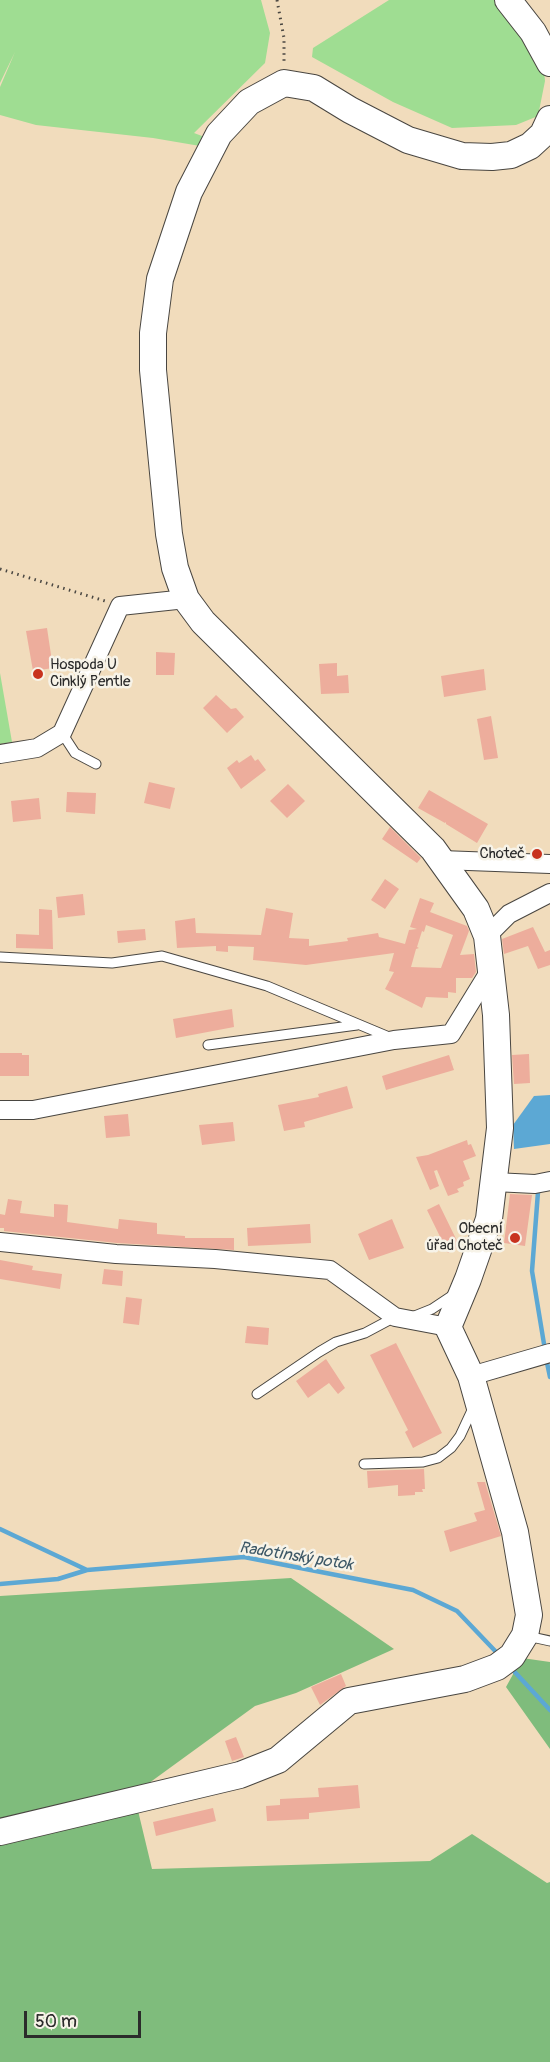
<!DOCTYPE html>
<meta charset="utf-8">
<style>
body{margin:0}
#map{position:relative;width:550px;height:2062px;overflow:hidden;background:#f1dcbc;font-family:Pangolin,sans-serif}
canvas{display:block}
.scale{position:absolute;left:24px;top:2011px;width:117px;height:27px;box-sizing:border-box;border:3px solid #2b2b2b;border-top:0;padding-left:8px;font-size:18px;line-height:21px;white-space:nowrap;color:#2b2b2b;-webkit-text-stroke:4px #f7f3e8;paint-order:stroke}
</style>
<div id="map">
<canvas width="550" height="2062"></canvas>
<div class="scale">50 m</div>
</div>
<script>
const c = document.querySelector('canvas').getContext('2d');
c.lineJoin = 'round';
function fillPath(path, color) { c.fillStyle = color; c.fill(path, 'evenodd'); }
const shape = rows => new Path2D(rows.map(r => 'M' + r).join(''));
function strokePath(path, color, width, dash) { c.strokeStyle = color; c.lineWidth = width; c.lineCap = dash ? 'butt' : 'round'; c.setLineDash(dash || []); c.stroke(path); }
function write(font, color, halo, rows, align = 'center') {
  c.font = font + ' Pangolin,sans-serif'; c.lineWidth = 5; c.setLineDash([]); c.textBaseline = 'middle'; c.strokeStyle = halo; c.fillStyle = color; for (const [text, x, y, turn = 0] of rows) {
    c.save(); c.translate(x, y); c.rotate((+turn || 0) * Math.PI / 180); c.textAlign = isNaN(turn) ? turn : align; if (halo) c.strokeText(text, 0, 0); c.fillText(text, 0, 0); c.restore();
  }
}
fillPath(shape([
 [0,0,261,0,270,33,265,63,194,133,202,136,203,140,200,146,153,138,36,125,0,115,0,87,15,52,0,83],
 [389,0,497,0,544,70,545,81,538,116,516,125,452,128,393,102,312,57,313,48],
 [0,673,12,742,0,744]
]), '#9fdd92');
fillPath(shape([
 [291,1578,394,1649,296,1693,255,1706,134,1794,152,1869,430,1861,472,1834,547,1883,550,1882,550,2062,0,2062,0,1596],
 [522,1658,550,1662,550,1749,506,1687]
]), '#7fbc7c');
fillPath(shape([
 [550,1095,550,1144,514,1149,513,1125,534,1096]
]), '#5ca8d4');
strokePath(shape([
 [538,1192,532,1271,545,1350],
 [546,1358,550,1377],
 [0,1529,87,1570,244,1557,413,1590,457,1611,499,1655],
 [0,1584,58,1579,87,1570],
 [511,1668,550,1710]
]), '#5ca8d4', 4.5);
fillPath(shape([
 [47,628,53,668,33,671,26,631],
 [156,652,175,653,174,675,156,675],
 [337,663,337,676,348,675,349,693,321,694,319,664],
 [484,669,486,690,444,697,441,676],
 [216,695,231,709,236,708,244,717,227,733,203,708],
 [491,716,498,758,484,760,477,719],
 [251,755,255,761,258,759,266,770,241,789,227,768,237,760,239,763],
 [149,782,175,788,170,809,144,803],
 [288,784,305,801,287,818,270,801],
 [429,790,488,824,477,843,446,824,446,822,445,823,418,808],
 [67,792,96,793,95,814,66,812],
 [39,798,41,819,13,822,11,801],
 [390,827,421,858,417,863,382,839],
 [385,879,399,889,385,909,371,900],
 [83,894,85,915,58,918,56,897],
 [420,898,434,903,430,912,467,926,469,931,460,955,474,954,476,972,472,978,456,978,456,993,448,992,448,998,426,997,422,1008,385,989,394,972,389,971,394,953,306,965,253,960,254,947,228,946,228,952,216,951,216,946,177,948,175,921,195,918,196,933,261,935,266,908,293,913,289,938,309,939,309,946,348,941,347,938,378,933,379,937,405,944,409,930,417,929,410,927],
 [426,925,453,935,441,968,411,967,416,949,419,948,417,947,422,931,424,932],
 [39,909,52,910,53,949,16,948,16,934,39,935],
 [533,927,545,952,550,950,550,965,538,969,528,946,504,954,502,939],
 [145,929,146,940,118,943,117,931],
 [232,1009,234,1027,176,1038,173,1019],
 [0,1053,22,1053,22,1055,29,1055,29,1076,0,1076],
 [529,1054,530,1083,514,1084,512,1055],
 [449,1055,454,1070,386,1090,382,1076],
 [347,1086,353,1108,304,1122,305,1127,284,1131,278,1105,319,1097,318,1094],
 [128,1114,130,1136,106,1138,104,1116],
 [233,1122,235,1141,202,1145,199,1125],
 [467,1140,468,1145,471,1144,476,1156,463,1161,470,1179,463,1182,464,1186,457,1189,459,1192,448,1196,437,1170,434,1171,439,1186,430,1190,416,1157,428,1155],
 [510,1194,532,1195,525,1246,504,1243],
 [8,1199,22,1201,20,1213,54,1217,54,1204,68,1205,67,1222,118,1229,119,1219,157,1223,157,1234,185,1236,185,1238,234,1238,234,1250,117,1243,4,1231,4,1228,0,1228,0,1214,5,1215],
 [439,1204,460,1247,448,1253,427,1210],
 [392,1219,404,1248,369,1260,358,1234],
 [310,1224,311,1243,248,1246,247,1228],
 [0,1260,33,1266,32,1270,62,1274,60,1289,0,1279],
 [104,1269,123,1271,122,1286,102,1284],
 [126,1297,142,1299,139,1325,123,1323],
 [247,1326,269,1328,268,1345,245,1343],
 [396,1343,442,1433,413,1448,405,1432,408,1430,370,1355],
 [326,1359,345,1388,338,1394,329,1383,308,1398,296,1381],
 [424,1469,425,1489,422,1489,423,1492,415,1492,415,1495,398,1496,398,1485,368,1488,367,1471],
 [477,1482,485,1482,501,1536,450,1552,444,1531,477,1521,474,1513,485,1510],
 [341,1674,346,1686,320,1705,311,1687],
 [236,1737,244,1757,232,1761,225,1741],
 [358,1785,360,1808,309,1813,309,1819,267,1821,266,1806,280,1805,280,1799,319,1797,318,1788],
 [213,1808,216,1821,156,1836,153,1822]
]), '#edad9c');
const lane = shape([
 [62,733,75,753,96,764],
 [0,957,112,963,162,956,267,986,389,1037],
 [208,1045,357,1025],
 [412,1317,432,1309,453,1295],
 [257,1394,319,1352,336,1342,365,1333,395,1317],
 [364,1464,423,1462,438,1458,451,1448,460,1436,474,1406],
 [527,1636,550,1641]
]);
const street = shape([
 [0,754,37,748,62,733,120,606,186,599],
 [441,860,550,864],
 [487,936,509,914,550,893],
 [0,1110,33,1110,394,1040,451,1034,491,969],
 [494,1182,535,1184,550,1181],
 [0,1242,116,1254,215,1259,330,1270,395,1317,448,1327],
 [471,1376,550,1353]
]);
const secondary = shape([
 [508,0,533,32,550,63],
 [0,1832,240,1775,278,1760,349,1701,465,1679,497,1667,512,1656,525,1635,529,1615,515,1532,471,1376,448,1327,468,1279,489,1219,500,1128,496,1015,487,936,476,909,433,849,203,622,186,599,175,568,169,534,153,370,153,333,160,279,189,192,219,134,249,102,284,83,314,88,350,110,408,140,462,156,492,157,511,155,530,146,543,134,550,119]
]);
strokePath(lane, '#494641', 11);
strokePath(street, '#494641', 20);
strokePath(secondary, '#494641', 28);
strokePath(shape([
 [277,0,284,38,284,63],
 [0,569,105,601]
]), '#494641', 3, [1.5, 4.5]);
strokePath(lane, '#fff', 9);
strokePath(street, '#fff', 18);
strokePath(secondary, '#fff', 26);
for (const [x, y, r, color] of [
 [38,674,6,"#c8321e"],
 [537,854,6,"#c8321e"],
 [515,1238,6,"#c8321e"]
]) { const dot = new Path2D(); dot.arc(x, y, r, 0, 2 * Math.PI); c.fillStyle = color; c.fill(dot); strokePath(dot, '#f7f3e8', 2); }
write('15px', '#2b2b2b', '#f7f3e8', [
 ["Hospoda U",50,665,"left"],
 ["Cinklý Pentle",50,682,"left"],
 ["Choteč",525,854],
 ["Obecní",503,1229],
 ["úřad Choteč",503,1246]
], 'right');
write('italic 16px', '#3c5766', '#f7f3e8', [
 ["Radotínský potok",296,1557,9]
]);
</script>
